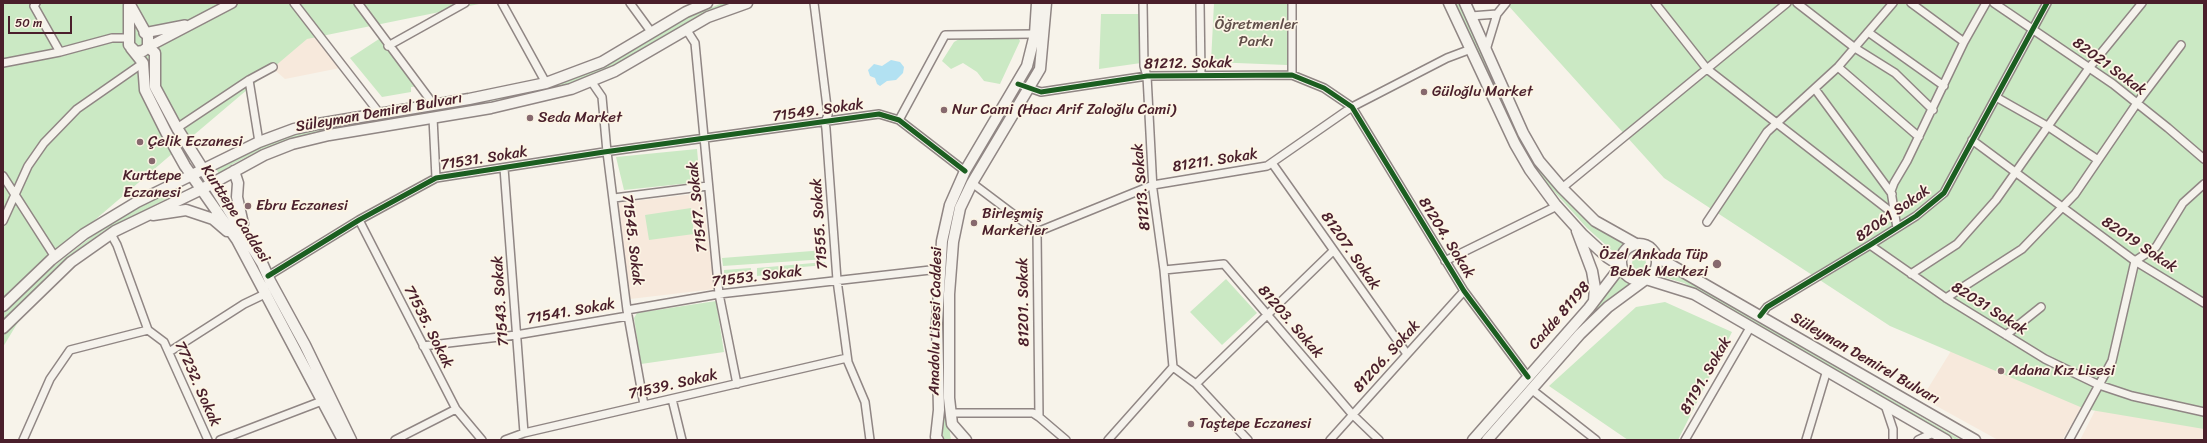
<!DOCTYPE html>
<meta charset="utf-8">
<style>
body{margin:0}
#map{position:relative;width:2207px;height:443px;overflow:hidden;background:#f7f3ea;font-family:Sriracha,sans-serif}
canvas{display:block}
.frame{position:absolute;inset:0;border:4px solid #4a1f2b;pointer-events:none}
.scale{position:absolute;left:8px;top:16px;width:64px;height:18px;box-sizing:border-box;border:2px solid #4a1f2b;border-top:0;padding-left:5px;font-size:12px;line-height:14px;white-space:nowrap;color:#4a1f2b;-webkit-text-stroke:3px #fcf5e5;paint-order:stroke}
</style>
<div id="map">
<canvas width="2207" height="443"></canvas>
<div class="frame"></div>
<div class="scale">50 m</div>
</div>
<script>
const c = document.querySelector('canvas').getContext('2d');
c.lineJoin = 'round';
function fillPath(path, color) { c.fillStyle = color; c.fill(path, 'evenodd'); }
const shape = rows => new Path2D(rows.map(r => 'M' + r).join(''));
function strokePath(path, color, width, dash) { c.strokeStyle = color; c.lineWidth = width; c.lineCap = dash ? 'butt' : 'round'; c.setLineDash(dash || []); c.stroke(path); }
function write(font, color, halo, rows, align = 'center') {
  c.font = font + ' Sriracha,sans-serif'; c.lineWidth = 3.5; c.setLineDash([]); c.textBaseline = 'middle'; c.strokeStyle = halo; c.fillStyle = color; for (const [text, x, y, turn = 0] of rows) {
    c.save(); c.translate(x, y); c.rotate((+turn || 0) * Math.PI / 180); c.textAlign = isNaN(turn) ? turn : align; if (halo) c.strokeText(text, 0, 0); c.fillText(text, 0, 0); c.restore();
  }
}
fillPath(shape([
 [288,3,340,68,285,79,261,58],
 [702,193,715,289,630,299,618,203],
 [1972,317,2094,387,2062,440,1998,440,1922,398],
 [2103,395,2204,417,2204,440,2080,440]
]), '#f7e9dc');
fillPath(shape([
 [3,3,484,3,307,39,182,145,190,159,188,160,180,147,61,249,50,269,104,227,176,188,178,193,105,230,71,255,44,279,3,347],
 [722,3,734,3,698,16,607,69,550,90,297,137,262,149,231,165,219,174,215,167,261,146,296,134,464,105,548,86,605,65,649,41,680,21],
 [1214,3,1288,3,1287,65,1211,62],
 [1454,3,1459,3,1536,165,1559,192,1590,223,1625,245,1617,255,1587,228,1532,167,1518,141],
 [1506,3,2204,3,2204,429,2085,409,1890,326,1664,178],
 [1101,14,1140,14,1141,63,1099,69],
 [382,37,421,86,411,87,411,92,382,97,350,58],
 [1018,37,1020,41,1000,84,984,81,977,72,963,63,951,69,942,61,954,42,961,38],
 [1019,91,1023,93,971,173,956,208,948,241,944,300,947,413,951,440,943,440,942,300,945,240,954,206,969,172],
 [697,149,700,182,624,190,616,157],
 [691,208,694,234,649,240,645,215],
 [825,250,826,259,723,266,722,258],
 '1632 263a7 7 0 1 1 14 0a7 7 0 1 1-14 0Z',
 [825,262,826,265,802,267,795,272,757,276,757,268],
 [751,268,751,276,724,279,724,270],
 [1665,268,1686,280,1961,440,1956,440,1684,283,1660,276],
 [1620,277,1630,283,1587,322,1482,440,1479,440,1585,320],
 [1226,279,1257,313,1222,345,1190,312],
 [716,301,724,352,641,364,634,318,637,313],
 [1665,302,1732,332,1678,440,1628,440,1549,386,1636,307]
]), '#cbe9c4');
fillPath(shape([
 [891,60,900,62,904,67,903,73,896,80,887,81,880,86,877,84,875,78,870,76,868,70,874,64,882,66]
]), '#b2e1f2');
const minor = shape([
 [36,3,34,6,60,52],
 [294,3,380,114],
 [358,3,434,105],
 [502,3,546,83],
 [630,3,652,33],
 [814,3,828,115,825,122,826,129,837,280,848,362,865,402,870,440],
 [1143,3,1144,66,1147,76,1153,190,1164,270,1173,367],
 [1200,3,1201,75],
 [1292,3,1292,75],
 [1655,3,1707,69,1895,215],
 [1797,3,1855,48,1895,73,1933,110],
 [1911,3,1964,42],
 [1994,3,2113,84,2168,128,2204,159],
 [1471,16,1497,14],
 [686,29,695,43,719,294,737,384],
 [1868,32,1944,86],
 [388,46,465,3],
 [1486,50,1497,14,1506,3],
 [3,63,60,52,112,38,129,38],
 [1838,67,1919,137],
 [249,80,259,142],
 [591,81,602,97,607,152,627,310,644,405],
 [1018,84,1041,92,1147,76,1292,75,1324,88,1352,107,1464,291,1528,377],
 [1815,89,1892,194],
 [1996,97,2049,127,2098,160],
 [433,118,436,178],
 [899,120,945,35,1035,34],
 [177,128,249,80,273,67],
 [1972,140,2135,261,2204,303],
 [1272,163,1407,354],
 [504,168,524,433],
 [3,176,55,257],
 [972,183,1037,232,1039,417,1066,440],
 [1562,188,1787,3],
 [614,198,708,186],
 [359,220,456,409,482,440],
 [3,221,28,166,44,143,77,109,143,63],
 [1707,222,1767,132,1838,67,1893,3],
 [1897,228,1891,191,1894,183,1907,161,1964,42,1986,3],
 [1037,232,1153,185,1267,166,1352,107,1447,58,1471,49],
 [111,234,117,245,148,330,164,342,208,440],
 [1870,245,1946,298,2045,359,2099,385,2132,396,2204,412],
 [1445,261,1557,206],
 [1164,270,1224,264,1352,414,1379,440],
 [1911,274,1957,244,1996,200,2089,68,2142,3],
 [268,276,359,220,436,178,604,152,879,114,899,120,965,171],
 [1946,298,2022,249,2075,194,2137,103,2181,45],
 [627,310,719,294,939,269],
 [1760,316,1767,307,1870,245,1916,216,1944,193,2047,3],
 [2006,335,2041,307],
 [423,346,516,335,628,316],
 [169,352,244,304,267,293],
 [1173,367,1196,384,1248,440],
 [1196,384,1333,251],
 [1531,389,1596,440],
 [672,399,682,440],
 [1885,405,1893,429,1893,440],
 [950,413,1033,413,1039,417],
 [23,440,50,379,70,350,148,330],
 [220,440,322,401],
 [395,440,456,409],
 [505,440,524,433,847,358],
 [1108,440,1173,367],
 [1330,440,1464,291],
 [1685,440,1751,326],
 [1806,440,1827,370],
 [1918,440,1933,433],
 [2069,440,2112,361,2135,261,2156,247,2183,203,2204,184]
]);
const tertiary = shape([
 [144,33,185,25],
 [148,47,232,3]
]);
const secondary = shape([
 [129,3,148,37,148,47,143,51,136,52,129,45,129,5],
 [1449,3,1515,144,1530,170,1555,204,1583,235,1607,257,1621,266],
 [1465,3,1523,133,1539,161,1562,188,1595,221,1636,244],
 [148,47,155,53,155,87,177,128,262,263,270,281,305,345,351,440],
 [131,48,143,63,145,90,166,132,185,166,237,240,343,440],
 [234,171,238,183,237,197,243,224],
 [153,215,186,210,213,219,227,231],
 [1577,231,1592,271,1595,288,1594,301],
 '1621 262a18 18 0 1 1 36 0a18 18 0 1 1-36 0Z',
 [1657,257,1975,440],
 [1646,279,1694,294,1946,440],
 [3,306,51,260,84,234,137,202,259,142,294,129,318,124,469,99,546,83,602,62,686,12,707,3],
 [3,328,71,262,115,231,202,189,264,155,292,144,329,135,491,108,571,89,615,71,708,17,747,3],
 [938,440,936,437,939,410,937,323,942,241,950,205,965,171,1027,66,1035,34,1037,3],
 [966,440,952,424,949,398,949,294,953,242,960,208,972,183,1040,69,1046,3],
 [1473,440,1589,308,1621,266],
 [1487,440,1580,334,1608,307,1646,279]
]);
strokePath(minor, '#908684', 10);
strokePath(tertiary, '#908684', 12);
strokePath(secondary, '#908684', 13);
strokePath(minor, '#f5f2ec', 7);
strokePath(tertiary, '#f5f2ec', 9);
strokePath(secondary, '#f5f2ec', 10);
strokePath(shape([
 [1018,84,1041,92,1147,76,1292,75,1324,88,1352,107,1464,291,1528,377],
 [268,276,359,220,436,178,604,152,879,114,899,120,965,171],
 [1760,316,1767,307,1870,245,1916,216,1944,193,2047,3]
]), '#1b5e20', 5);
for (const [x, y, r, color] of [
 [1424,92,4,"#87696e"],
 [944,110,4,"#87696e"],
 [530,118,4,"#87696e"],
 [140,142,4,"#87696e"],
 [152,161,4,"#87696e"],
 [248,206,4,"#87696e"],
 [974,223,4,"#87696e"],
 [1717,264,5,"#87696e"],
 [2001,371,4,"#87696e"],
 [1191,424,4,"#87696e"]
]) { const dot = new Path2D(); dot.arc(x, y, r, 0, 2 * Math.PI); c.fillStyle = color; c.fill(dot); strokePath(dot, '#fcf5e5', 1.5); }
write('15px', '#614f4a', '#fcf5e5', [
 ["Öğretmenler",1256,25],
 ["Parkı",1256,42]
]);
write('15px', '#4a1f2b', '#fcf5e5', [
 ["81212. Sokak",1188,64,-1],
 ["82021 Sokak",2109,67,36],
 ["71549. Sokak",818,111,-8],
 ["Süleyman Demirel Bulvarı",379,113,-10],
 ["71531. Sokak",484,159,-9],
 ["81211. Sokak",1215,161,-9],
 ["81213. Sokak",1142,187,-95],
 ["71547. Sokak",698,207,-96],
 ["Kurttepe Caddesi",235,214,57],
 ["82061 Sokak",1893,214,-35],
 ["71555. Sokak",820,224,-94],
 ["81204. Sokak",1446,238,58],
 ["71545. Sokak",632,240,83],
 ["82019 Sokak",2139,245,34],
 ["81207. Sokak",1350,251,55],
 ["71553. Sokak",757,277,-7],
 ["71543. Sokak",501,301,-94],
 ["81201. Sokak",1024,302,-91],
 ["82031 Sokak",1989,309,32],
 ["71541. Sokak",571,312,-10],
 ["Cadde 81198",1560,316,-49],
 ["Anadolu Lisesi Caddesi",936,321,-89],
 ["81203. Sokak",1290,322,49],
 ["71535. Sokak",428,327,63],
 ["81206. Sokak",1387,357,-48],
 ["Süleyman Demirel Bulvarı",1865,359,30],
 ["81191. Sokak",1706,376,-60],
 ["77232. Sokak",197,384,66],
 ["71539. Sokak",673,385,-13]
]);
write('15px', '#4a1f2b', '#fcf5e5', [
 ["Güloğlu Market",1432,92],
 ["Nur Cami (Hacı Arif Zaloğlu Cami)",952,110],
 ["Seda Market",538,118],
 ["Çelik Eczanesi",148,142],
 ["Kurttepe",152,176,"center"],
 ["Eczanesi",152,193,"center"],
 ["Ebru Eczanesi",256,206],
 ["Birleşmiş",982,214],
 ["Marketler",982,231],
 ["Özel Ankada Tüp",1708,255,"right"],
 ["Bebek Merkezi",1708,272,"right"],
 ["Adana Kız Lisesi",2009,371],
 ["Taştepe Eczanesi",1199,424]
], 'left');
</script>
